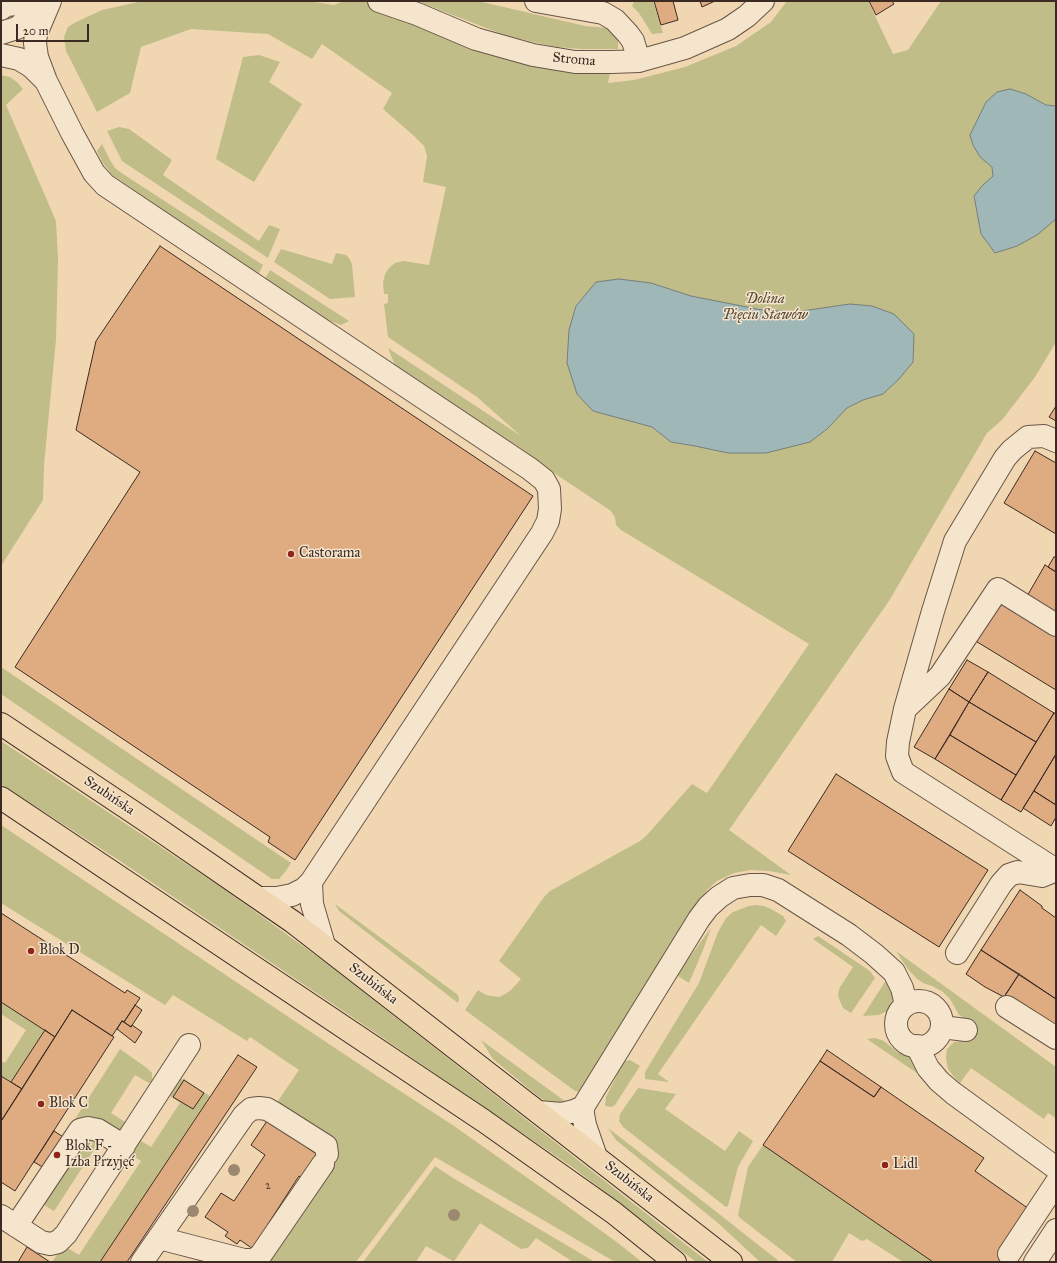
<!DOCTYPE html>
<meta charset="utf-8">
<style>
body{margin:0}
#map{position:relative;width:1057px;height:1263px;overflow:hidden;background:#f0d7b2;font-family:"IM FELL Great Primer",serif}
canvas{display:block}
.frame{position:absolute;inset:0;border:2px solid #3c2b23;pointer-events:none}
.scale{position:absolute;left:16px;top:24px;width:73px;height:18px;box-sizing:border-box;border:2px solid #3c2b23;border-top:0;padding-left:5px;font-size:12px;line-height:14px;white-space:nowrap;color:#3c2b23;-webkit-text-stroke:3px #f5e5cd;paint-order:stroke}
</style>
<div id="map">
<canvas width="1057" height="1263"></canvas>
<div class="frame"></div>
<div class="scale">20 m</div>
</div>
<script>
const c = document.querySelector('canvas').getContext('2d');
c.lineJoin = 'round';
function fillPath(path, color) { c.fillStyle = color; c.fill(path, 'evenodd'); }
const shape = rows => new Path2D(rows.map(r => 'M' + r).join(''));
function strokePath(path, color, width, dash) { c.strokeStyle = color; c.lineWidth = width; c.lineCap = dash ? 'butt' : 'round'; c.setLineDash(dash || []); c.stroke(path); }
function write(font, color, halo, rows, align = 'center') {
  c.font = font + ' "IM FELL Great Primer",serif'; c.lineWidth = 3; c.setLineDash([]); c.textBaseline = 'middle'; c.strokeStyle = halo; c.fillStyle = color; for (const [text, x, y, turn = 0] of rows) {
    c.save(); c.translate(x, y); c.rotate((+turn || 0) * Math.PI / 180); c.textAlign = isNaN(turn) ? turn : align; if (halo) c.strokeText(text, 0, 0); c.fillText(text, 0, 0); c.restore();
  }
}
fillPath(shape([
 [143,1,308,1,334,5,344,1,379,1,476,39,612,62,608,83,634,80,685,67,736,46,771,22,787,1,868,1,893,54,908,50,941,1,1056,1,1056,342,1035,377,1002,420,987,433,889,601,729,830,791,875,769,871,751,870,734,873,717,881,708,889,682,926,581,1092,575,1091,465,1010,478,990,486,995,499,997,505,994,511,990,521,979,499,961,544,897,550,891,640,841,647,835,692,784,707,793,809,644,621,530,616,525,615,517,611,511,524,453,525,451,396,368,388,348,521,436,477,397,388,337,384,304,388,303,388,294,384,294,383,282,385,274,389,268,395,263,403,261,429,265,446,187,423,182,427,156,424,146,413,135,383,109,392,93,322,44,312,59,268,34,191,29,141,47,130,93,97,112,66,51,64,37,68,27,74,23,102,10],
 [417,1,478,1,585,26,609,28,618,35,618,49,581,49,557,47,533,42,504,35],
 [634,1,653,1,663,33,652,34,639,13,632,6],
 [259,55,280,62,269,82,302,104,254,182,216,159,243,57],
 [1,75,10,77,18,83,23,89,6,105,56,221,58,260,56,340,44,465,43,500,1,566],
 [119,127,129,129,172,160,163,175,259,241,269,225,280,229,268,258,122,161,107,131],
 [102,144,110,160,115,168,120,172,263,265,258,275,111,174,103,163,97,151],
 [281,249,332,264,336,253,346,255,349,258,352,264,355,297,330,299,274,262],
 [270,270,349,321,341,325,328,320,265,279],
 [1,667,291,863,285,872,279,879,272,879,1,694],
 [1,741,224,889,329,965,708,1262,696,1262,575,1169,364,1025,120,861,1,784],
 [1,825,377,1076,454,1126,563,1203,618,1243,642,1262,615,1262,435,1157,356,1262,261,1262,329,1162,276,1104,299,1070,250,1037,247,1041,173,995,165,1005,1,903],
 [335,904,458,995,459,999,458,1003,339,911],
 [756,905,764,906,771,909,783,916,786,921,776,936,761,925,658,1074,669,1082,645,1079,645,1072,699,983,718,932,726,918,733,912,749,906],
 [711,928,703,950,689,983,678,976,678,973],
 [818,936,870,971,875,978,851,1013,843,1008,839,999,838,994,840,987,853,967,813,939],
 [896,951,1056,1067,1056,1118,1048,1113,1044,1119,971,1068,960,1083,955,1078,948,1069,946,1058,947,1049,954,1042,966,1041,972,1020,965,1018,959,1015,950,999,943,992,932,986,923,983,916,978,907,968],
 [888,977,895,990,891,1006,887,1011,879,1015,863,1016],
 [1,1002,45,1030,11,1082,1,1076,1,1061,5,1063,26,1030,1,1014],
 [875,1038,884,1041,897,1052,914,1058,927,1080,867,1039],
 [481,1040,566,1102,556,1103,550,1103,540,1098,493,1059],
 [120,1049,147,1068,152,1073,152,1080,150,1083,147,1082,135,1075,111,1113,125,1122,119,1131,94,1118,75,1119],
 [630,1060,640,1066,615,1105,612,1107,605,1106,606,1097,622,1065,625,1061],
 [180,1078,210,1096,100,1262,52,1262,58,1253,66,1247,79,1255,141,1161,126,1151,135,1137,151,1147,180,1103,167,1094],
 [638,1088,676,1094,665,1109,725,1151,739,1131,753,1141,738,1167,728,1206,726,1207,623,1127,619,1121,620,1114],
 [608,1128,709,1206,780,1262,760,1262,718,1223,616,1140],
 [89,1139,99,1142,54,1211,41,1203,61,1178,80,1148,83,1140],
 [763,1145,933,1262,903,1262,867,1239,862,1241,849,1233,832,1262,797,1262,740,1218,738,1215,748,1167],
 [435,1166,453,1178,595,1262,573,1262,536,1238,528,1248,521,1249,480,1223,455,1260,453,1261,426,1246,416,1262,363,1262]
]), '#c0bd88');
const water = shape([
 [1010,89,1026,94,1046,105,1056,106,1056,219,1037,235,1017,246,995,253,981,234,974,196,982,186,993,176,992,167,980,157,973,145,970,135,986,102,997,92,1010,89],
 [619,279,651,283,691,296,762,310,795,312,850,304,872,306,894,314,914,334,913,362,899,379,883,394,863,400,847,408,827,429,810,442,766,453,728,453,695,446,671,442,652,427,593,411,577,394,567,363,569,330,576,306,596,282,619,279]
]);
fillPath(water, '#9fb7b7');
strokePath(water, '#777f7c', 1);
const building = shape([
 [654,1,673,1,678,20,661,25,654,1],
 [700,1,715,1,702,7,700,1],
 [869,1,892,1,894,4,876,15,869,1],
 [160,246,533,496,295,860,268,842,270,837,15,667,140,472,76,430,96,341,160,246],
 [1056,406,1056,421,1049,417,1056,406],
 [1035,451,1056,463,1056,534,1004,503,1035,451],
 [1054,557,1056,558,1056,572,1048,567,1054,557],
 [1045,565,1056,572,1056,616,1026,598,1045,565],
 [998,601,1056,636,1056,690,974,640,998,601],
 [967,660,988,672,969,702,949,689,967,660],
 [988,672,1054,713,1036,742,969,702,988,672],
 [949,689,969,702,935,759,914,747,949,689],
 [969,702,1036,742,1016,775,950,735,969,702],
 [1054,713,1056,714,1056,754,1021,812,1001,800,1054,713],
 [950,735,1016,775,1001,800,935,759,950,735],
 [1056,754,1056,805,1034,791,1056,754],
 [836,774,988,870,939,947,788,851,836,774],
 [1034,791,1056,805,1056,817,1051,826,1023,808,1034,791],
 [1020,890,1042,906,1042,908,1056,918,1056,999,981,950,1020,890],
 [1,913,125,993,127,990,140,998,124,1022,122,1021,112,1036,72,1010,55,1037,1,1002,1,913],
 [981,950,1019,974,1004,997,985,987,966,974,981,950],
 [1019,974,1056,999,1056,1031,1004,997,1019,974],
 [135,1005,142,1010,131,1027,124,1022,135,1005],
 [72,1010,114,1037,15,1191,1,1182,1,1121,72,1010],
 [122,1021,131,1027,132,1025,142,1032,135,1043,117,1029,122,1021],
 [45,1030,55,1037,22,1089,11,1082,45,1030],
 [827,1050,881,1087,874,1097,820,1061,827,1050],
 [238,1055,257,1067,127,1262,100,1262,238,1055],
 [820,1061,874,1097,881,1087,984,1158,975,1171,1029,1209,1012,1262,933,1262,763,1145,820,1061],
 [1,1076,22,1089,2,1120,1,1119,1,1076],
 [184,1080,204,1093,193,1109,173,1097,184,1080],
 [267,1121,291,1137,293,1134,304,1141,302,1144,318,1155,303,1179,299,1176,268,1224,272,1227,256,1251,240,1240,237,1244,225,1236,228,1232,205,1217,221,1193,234,1201,265,1155,251,1145,267,1121],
 [54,1131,80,1148,61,1178,34,1162,54,1131],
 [27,1247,50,1262,18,1262,27,1247]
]);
fillPath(building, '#dfac82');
strokePath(building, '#3c2b23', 1);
const minor = shape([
 [50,1,36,34,35,43,37,57,46,81,72,133,94,173,105,185,530,469,544,480,549,489,550,509,548,521,542,533,311,882,304,889,292,895,277,898,260,898],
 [379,1,417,14,476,39,533,55,575,62,612,62,639,61,685,48,728,29,747,16,763,1],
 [536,1,603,13,615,20,628,34,633,41,639,61],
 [1,9,6,5,50,1],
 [1,33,17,28,49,2],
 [1,55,19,59,29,65,34,69,45,80],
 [1056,441,1044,436,1028,437,1012,450,1005,458,955,541,933,611,905,709,898,742,897,756,903,772,1056,870],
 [905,709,940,676,998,589,1056,625],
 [311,882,312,904,324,945],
 [957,953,1001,884,1009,875,1018,872,1042,876,1056,870],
 '896 1024a23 23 0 1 1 46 0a23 23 0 1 1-46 0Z',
 [1007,1007,1056,1038],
 [942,1027,966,1030],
 [917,1046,928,1068,939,1081,953,1093,1056,1168],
 [538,1112,562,1114,574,1111,583,1107],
 [596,1157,585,1125,583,1114,583,1107,699,919,708,907,719,897,733,888,750,885,763,885,778,890,849,935,874,954,894,972,902,988,906,1005],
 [1,1216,41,1242,50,1244,58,1242,66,1234,189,1045],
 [16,1226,80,1130,88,1128,98,1130,124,1146],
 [159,1238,244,1260,253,1260,260,1256,323,1164],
 [1009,1254,1056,1183],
 [142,1262,244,1115,251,1109,259,1108,267,1109,274,1113,326,1146,327,1154],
 [1035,1262,1056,1230]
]);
const major = shape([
 [1,724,145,820,293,922,731,1262],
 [1,798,484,1121,614,1213,675,1262]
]);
strokePath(minor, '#695647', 24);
strokePath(major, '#3c2b23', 24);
strokePath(minor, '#f5e5cd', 22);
strokePath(major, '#f0d7b2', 22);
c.fillStyle = '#9b886e';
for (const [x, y] of [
 [234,1170],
 [193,1211],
 [454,1215]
]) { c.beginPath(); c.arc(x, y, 6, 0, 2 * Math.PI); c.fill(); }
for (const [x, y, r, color] of [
 [291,554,4,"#8f2418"],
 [31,951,4,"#8f2418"],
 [41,1104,4,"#8f2418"],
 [57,1155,4,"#8f2418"],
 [885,1165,4,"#8f2418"]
]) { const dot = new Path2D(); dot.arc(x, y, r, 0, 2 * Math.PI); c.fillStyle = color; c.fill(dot); strokePath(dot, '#f5e5cd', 1.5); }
write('12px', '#654b3b', null, [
 ["2",268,1186]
]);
write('14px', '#3c2b23', '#f5e5cd', [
 ["Stroma",574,60,5],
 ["Szubińska",109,796,34],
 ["Szubińska",373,984,38],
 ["Szubińska",629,1182,38]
]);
write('italic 14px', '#564837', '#f5e5cd', [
 ["Dolina",765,300],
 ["Pięciu Stawów",765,316]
]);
write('14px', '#3c2b23', '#f5e5cd', [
 ["Castorama",299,554],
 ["Blok D",39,951],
 ["Blok C",49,1104],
 ["Blok F -",65,1147],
 ["Izba Przyjęć",65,1163],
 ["Lidl",893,1165]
], 'left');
</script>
